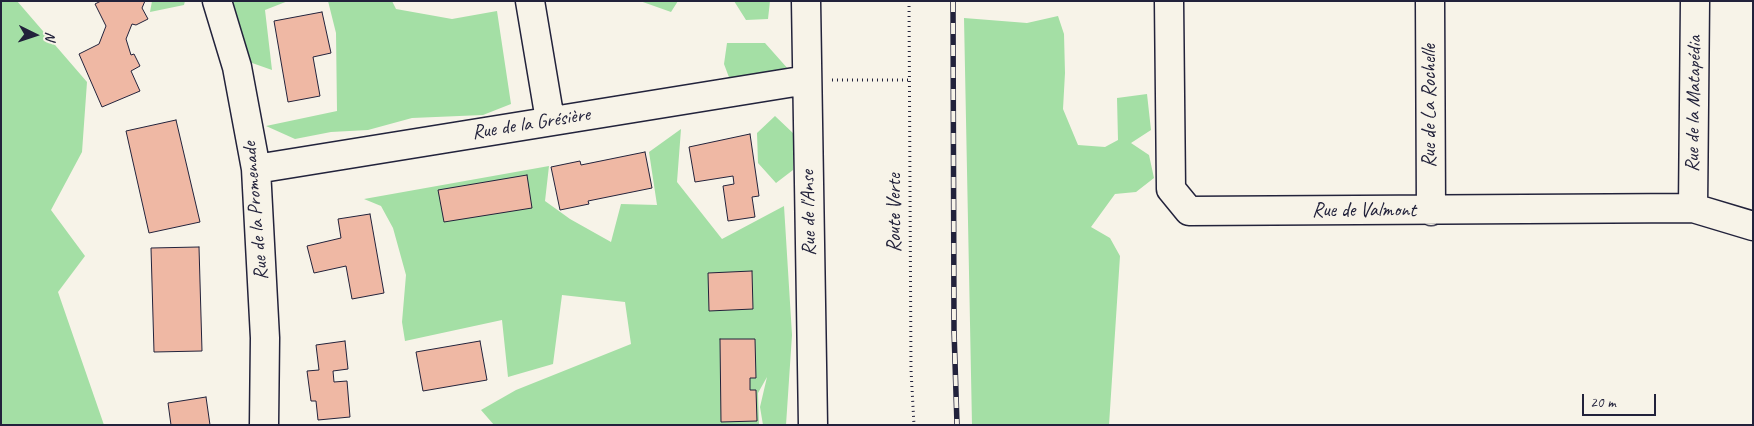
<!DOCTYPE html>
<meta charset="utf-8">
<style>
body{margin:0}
#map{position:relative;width:1754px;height:426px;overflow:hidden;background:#f7f3e8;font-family:Caveat,sans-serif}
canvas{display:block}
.frame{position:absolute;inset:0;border:2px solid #22223b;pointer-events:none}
.north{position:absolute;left:10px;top:10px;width:50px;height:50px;-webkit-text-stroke:4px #f7f3e8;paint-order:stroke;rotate:94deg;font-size:14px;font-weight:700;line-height:20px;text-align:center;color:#22223b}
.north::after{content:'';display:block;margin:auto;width:18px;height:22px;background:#22223b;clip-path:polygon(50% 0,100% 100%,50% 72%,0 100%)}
.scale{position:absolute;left:1582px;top:394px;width:74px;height:22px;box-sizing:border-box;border:2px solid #22223b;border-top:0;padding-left:6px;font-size:15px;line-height:18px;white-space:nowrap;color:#22223b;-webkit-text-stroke:4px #f7f3e8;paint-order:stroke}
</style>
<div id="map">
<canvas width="1754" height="426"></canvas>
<div class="frame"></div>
<div class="north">N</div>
<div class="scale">20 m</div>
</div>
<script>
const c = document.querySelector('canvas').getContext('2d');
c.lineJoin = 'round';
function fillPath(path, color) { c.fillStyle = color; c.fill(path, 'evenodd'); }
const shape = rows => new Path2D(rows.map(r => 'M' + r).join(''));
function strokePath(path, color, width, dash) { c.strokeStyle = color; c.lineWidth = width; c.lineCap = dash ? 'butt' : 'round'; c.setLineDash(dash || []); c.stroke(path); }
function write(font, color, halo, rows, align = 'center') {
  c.font = font + ' Caveat,sans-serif'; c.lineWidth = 5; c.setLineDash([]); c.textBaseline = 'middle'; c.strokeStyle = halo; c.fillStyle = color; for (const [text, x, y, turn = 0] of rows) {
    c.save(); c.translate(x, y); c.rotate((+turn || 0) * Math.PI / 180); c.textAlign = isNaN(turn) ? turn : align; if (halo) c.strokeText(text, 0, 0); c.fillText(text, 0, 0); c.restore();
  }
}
fillPath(shape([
 [1,1,17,1,87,82,82,152,51,210,85,256,58,292,104,425,1,425],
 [152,1,185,1,184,5,150,12],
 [232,1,288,1,265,10,272,70,238,58],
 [328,1,392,1,396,9,452,19,497,11,511,104,483,115,412,118,368,130,331,132,295,139,266,126,337,111,336,33],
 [640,1,678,1,671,12],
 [734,1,770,1,768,19,746,20],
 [1058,16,1064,34,1065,73,1063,109,1078,145,1105,147,1118,140,1117,98,1147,94,1151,130,1131,143,1149,155,1154,178,1136,192,1115,194,1091,227,1110,238,1120,256,1109,425,972,425,964,18,1027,23],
 [727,43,765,43,789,70,774,100,739,104,724,64],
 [775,116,794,134,793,170,776,183,758,163,757,133],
 [681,129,677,182,722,239,784,206,792,335,786,425,763,425,760,407,767,377,758,393,759,425,494,425,481,410,516,390,631,344,625,302,562,295,553,364,508,377,502,320,405,341,402,322,406,275,393,228,381,206,364,199,549,166,545,201,570,219,611,242,621,204,657,205,649,152]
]), '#a4dfa5');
const building = shape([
 [101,1,145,1,142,8,148,19,136,25,132,24,126,39,131,55,134,54,140,66,131,71,140,91,102,107,79,54,99,44,106,26,95,4,101,1],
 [322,12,331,53,313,57,320,96,288,102,274,21,322,12],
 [176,120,200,222,149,233,126,131,176,120],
 [750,134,759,196,752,197,755,217,728,221,723,186,734,184,733,176,695,182,689,147,750,134],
 [645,152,652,188,588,201,589,204,560,210,551,167,580,161,581,165,645,152],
 [527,175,532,208,444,222,438,190,527,175],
 [370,214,384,293,352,299,346,266,314,273,307,246,341,238,338,219,370,214],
 [199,247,202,351,154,352,151,248,199,247],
 [752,271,753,309,709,311,708,273,752,271],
 [720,339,755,339,756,378,750,378,750,390,756,390,757,421,721,422,720,339],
 [345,341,348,369,333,371,334,382,347,381,350,417,318,420,316,401,311,401,307,371,319,370,316,345,345,341],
 [480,341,487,380,423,391,416,352,480,341],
 [206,397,210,425,171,425,168,403,206,397]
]);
fillPath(building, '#efb8a4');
strokePath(building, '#22223b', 1);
const minor = shape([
 [217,1,237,67,256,169,265,338,264,425],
 [530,1,550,120],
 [806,1,813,425],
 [1169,1,1171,189,1189,211,1693,208,1753,226],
 [1430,1,1431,211],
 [256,169,807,80],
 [1693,208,1695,1]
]);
strokePath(minor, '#22223b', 31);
strokePath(shape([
 [909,1,911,370,914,425],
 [832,80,909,80]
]), '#22223b', 3, [1, 4]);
strokePath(minor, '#f7f3e8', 28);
const rail = shape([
 [953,1,954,330,957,425]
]);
strokePath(rail, '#22223b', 5.5);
strokePath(rail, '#f7f3e8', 4, [11]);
write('20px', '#22223b', '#f7f3e8', [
 ["Rue de la Matapédia",1694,104,-89],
 ["Rue de La Rochelle",1430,106,-90],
 ["Rue de la Grésière",531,124,-9],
 ["Rue de la Promenade",256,211,-95],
 ["Rue de Valmont",1364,211],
 ["Rue de l'Anse",809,213,-91],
 ["Route Verte",895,213,-90]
]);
</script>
